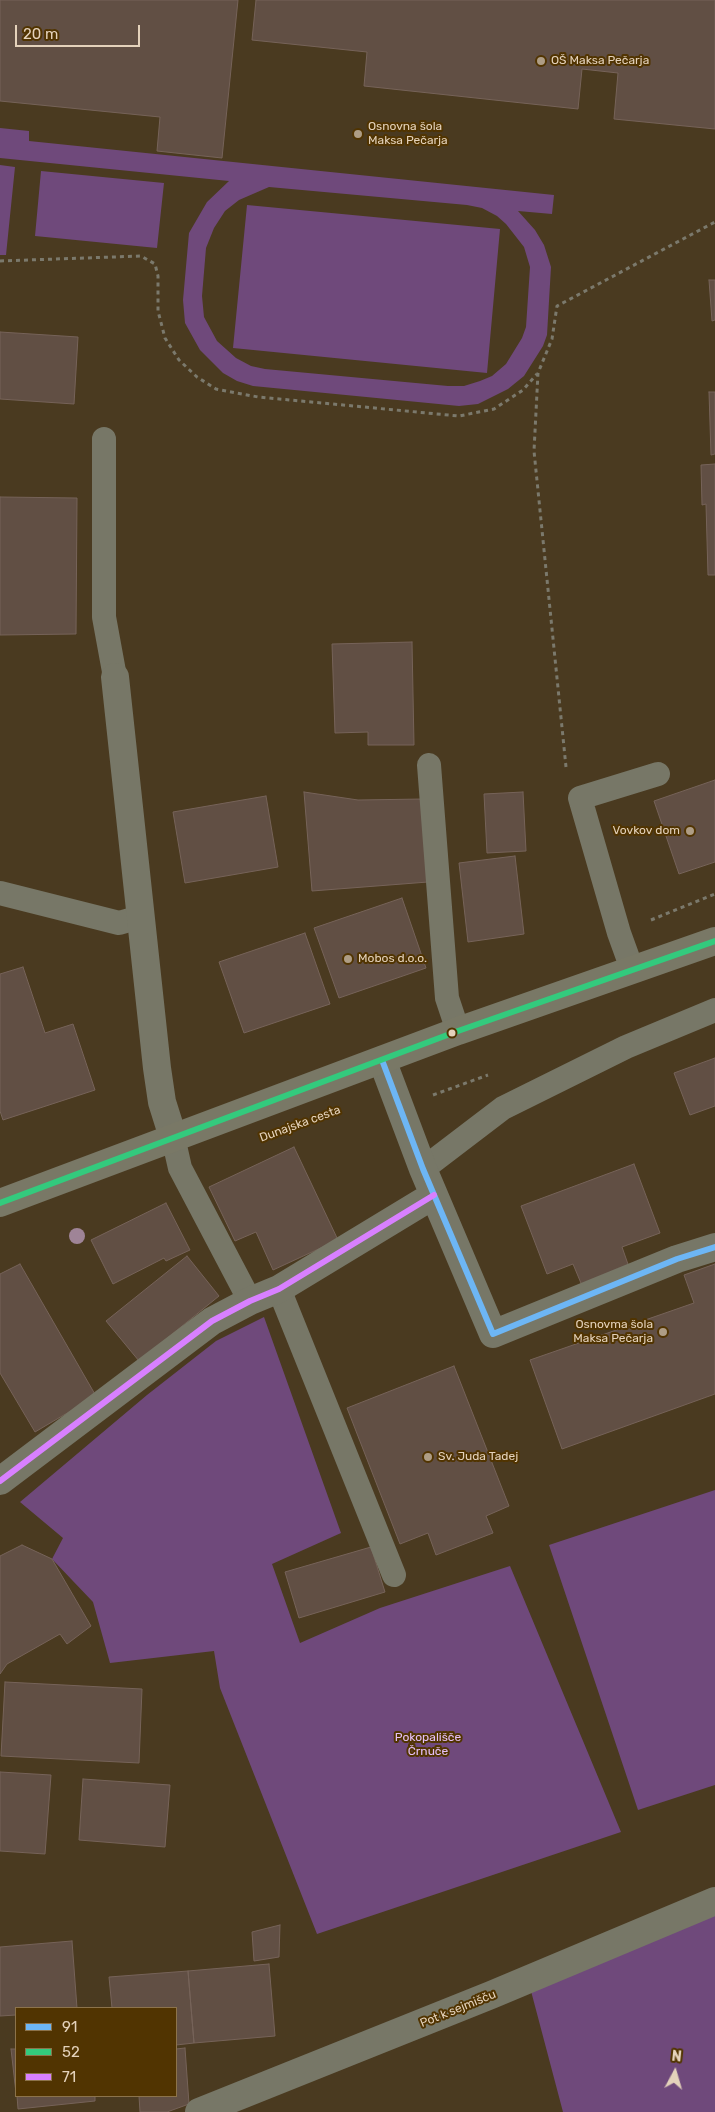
<!DOCTYPE html>
<meta charset="utf-8">
<style>
body{margin:0}
#map{position:relative;width:715px;height:2112px;overflow:hidden;background:#4a3a20;font-family:Rubik,sans-serif}
canvas{display:block}
.legend{position:absolute;left:15px;top:2007px;width:162px;height:90px;box-sizing:border-box;background:#513401;border:1px solid #8c734b;margin:0;padding:6px 9px;list-style:none;font-size:15px;color:#e4d2bb}
.legend li{display:flex;align-items:center;gap:10px;height:25px}
.legend b{width:25px;border:1px solid #8c734b}
.north{position:absolute;left:650px;top:2047px;width:50px;height:50px;-webkit-text-stroke:4px #513401;paint-order:stroke;rotate:6deg;font-size:14px;font-weight:700;line-height:20px;text-align:center;color:#e4d2bb}
.north::after{content:'';display:block;margin:auto;width:18px;height:22px;background:#e4d2bb;clip-path:polygon(50% 0,100% 100%,50% 72%,0 100%)}
.scale{position:absolute;left:15px;top:25px;width:125px;height:22px;box-sizing:border-box;border:2px solid #e4d2bb;border-top:0;padding-left:6px;font-size:15px;line-height:18px;white-space:nowrap;color:#e4d2bb;-webkit-text-stroke:4px #513401;paint-order:stroke}
</style>
<div id="map">
<canvas width="715" height="2112"></canvas>
<ul class="legend">
<li><b style="height:6px;background:#6db6f5"></b>91</li>
<li><b style="height:6px;background:#33ca7d"></b>52</li>
<li><b style="height:6px;background:#d880ff"></b>71</li>
</ul>
<div class="north">N</div>
<div class="scale">20 m</div>
</div>
<script>
const c = document.querySelector('canvas').getContext('2d');
c.lineJoin = 'round';
function fillPath(path, color) { c.fillStyle = color; c.fill(path, 'evenodd'); }
const shape = rows => new Path2D(rows.map(r => 'M' + r).join(''));
function strokePath(path, color, width, dash) { c.strokeStyle = color; c.lineWidth = width; c.lineCap = dash ? 'butt' : 'round'; c.setLineDash(dash || []); c.stroke(path); }
function write(font, color, halo, rows, align = 'center') {
  c.font = font + ' Rubik,sans-serif'; c.lineWidth = 4; c.setLineDash([]); c.textBaseline = 'middle'; c.strokeStyle = halo; c.fillStyle = color; for (const [text, x, y, turn = 0] of rows) {
    c.save(); c.translate(x, y); c.rotate((+turn || 0) * Math.PI / 180); c.textAlign = isNaN(turn) ? turn : align; if (halo) c.strokeText(text, 0, 0); c.fillText(text, 0, 0); c.restore();
  }
}
fillPath(shape([
 [0,128,29,131,29,141,554,195,552,214,518,211,535,230,544,245,551,267,547,335,543,346,524,376,508,389,478,404,459,406,253,386,237,381,223,373,200,350,185,323,183,300,189,233,207,202,229,181,0,158],
 [269,187,467,205,482,208,497,216,506,224,524,247,530,267,526,327,522,338,506,364,492,376,480,381,464,386,448,386,265,369,251,366,236,358,217,341,204,317,202,296,206,248,214,228,225,211,239,200],
 [0,165,15,167,6,255,0,255],
 [41,171,164,183,157,248,35,236],
 [247,205,500,229,487,373,233,348],
 [264,1317,341,1533,272,1564,300,1643,380,1608,510,1566,621,1832,317,1934,220,1688,214,1651,110,1663,93,1602,52,1559,63,1538,20,1502,147,1395,216,1341],
 [715,1490,715,1785,638,1810,549,1545],
 [715,1914,715,2112,563,2112,531,1991]
]), '#6f497b');
const building = shape([
 [0,0,238,0,222,158,157,151,160,117,0,101,0,0],
 [256,0,715,0,715,129,614,119,618,73,582,69,578,109,364,86,367,52,252,40,256,0],
 [709,280,715,280,715,320,712,321,709,280],
 [0,332,78,337,74,404,0,399,0,332],
 [709,392,715,392,715,454,711,455,709,392],
 [715,464,715,575,708,575,706,504,702,505,701,465,715,464],
 [0,497,77,498,76,634,0,635,0,497],
 [412,642,414,745,368,745,368,732,335,733,332,644,412,642],
 [715,780,715,862,679,874,654,801,715,780],
 [304,792,358,800,423,799,428,882,312,891,304,792],
 [523,792,526,851,487,853,484,794,523,792],
 [266,796,278,867,185,883,173,812,266,796],
 [515,856,524,934,468,942,459,863,515,856],
 [402,898,426,968,339,998,314,928,402,898],
 [305,933,330,1004,244,1033,219,962,305,933],
 [23,967,45,1033,73,1024,95,1090,3,1120,0,1111,0,974,23,967],
 [715,1058,715,1106,690,1115,674,1073,715,1058],
 [294,1147,338,1240,273,1270,256,1232,235,1241,209,1187,294,1147],
 [634,1164,660,1233,622,1247,630,1270,583,1288,573,1264,547,1274,521,1206,634,1164],
 [166,1203,190,1250,166,1261,164,1258,113,1284,91,1240,166,1203],
 [187,1256,219,1296,139,1361,106,1321,187,1256],
 [20,1264,96,1396,35,1432,0,1373,0,1274,20,1264],
 [715,1264,715,1394,562,1449,530,1360,694,1303,684,1275,715,1264],
 [454,1366,509,1506,486,1516,493,1533,436,1555,428,1533,400,1544,347,1408,454,1366],
 [22,1545,52,1559,91,1626,67,1644,60,1634,7,1664,0,1674,0,1556,22,1545],
 [371,1547,385,1592,299,1618,285,1572,371,1547],
 [5,1682,142,1689,139,1763,1,1756,5,1682],
 [0,1772,51,1775,45,1854,0,1851,0,1772],
 [83,1779,170,1785,165,1847,79,1840,83,1779],
 [280,1925,279,1957,254,1961,252,1932,280,1925],
 [72,1941,77,2008,16,2008,16,2015,0,2016,0,1947,72,1941],
 [269,1964,275,2036,194,2043,188,1971,269,1964],
 [188,1971,194,2043,176,2045,176,2008,112,2008,109,1977,188,1971],
 [185,2048,189,2104,167,2112,140,2112,139,2096,176,2096,176,2049,185,2048],
 [11,2049,16,2049,16,2093,11,2049],
 [17,2096,95,2096,95,2101,18,2109,17,2096]
]);
fillPath(building, '#614f44');
strokePath(building, '#766359', 1);
strokePath(shape([
 [0,261,141,256,155,264,158,276,158,311,165,338,179,360,197,377,216,389,258,397,459,416,494,409,523,390,537,374],
 [566,767,534,451,538,373,552,339,557,306,715,222],
 [651,920,715,894],
 [433,1095,488,1075]
]), '#7b796c', 3, [4, 4]);
strokePath(shape([
 [104,439,104,617,115,677],
 [429,765,447,998,458,1031],
 [0,893,119,923,140,917],
 [632,969,619,933,580,798,658,774],
 [173,1137,180,1168,250,1301],
 [423,1169,503,1108,626,1047,715,1010],
 [279,1289,394,1575]
]), '#777767', 24);
strokePath(shape([
 [115,677,157,1068,162,1102,173,1137],
 [382,1060,423,1169,493,1334,677,1259,715,1247],
 [0,1481,212,1321,250,1301,279,1289,434,1195],
 [199,2112,491,1995,715,1901]
]), '#777767', 28);
strokePath(shape([
 [0,1203,458,1031,715,941]
]), '#797866', 28);
strokePath(shape([
 [382,1060,423,1169,493,1334,677,1259,715,1247]
]), '#6db6f5', 6);
strokePath(shape([
 [0,1203,458,1031,715,941]
]), '#33ca7d', 6);
strokePath(shape([
 [0,1481,212,1321,250,1301,279,1289,434,1195]
]), '#d880ff', 6);
c.fillStyle = '#9f8497';
for (const [x, y] of [
 [77,1236]
]) { c.beginPath(); c.arc(x, y, 8, 0, 2 * Math.PI); c.fill(); }
for (const [x, y, r, color] of [
 [541,61,5,"#ae9d85"],
 [358,134,5,"#ae9d85"],
 [690,831,5,"#ae9d85"],
 [348,959,5,"#ae9d85"],
 [452,1033,4.5,"#e4d2bb"],
 [663,1332,5,"#ae9d85"],
 [428,1457,5,"#ae9d85"]
]) { const dot = new Path2D(); dot.arc(x, y, r, 0, 2 * Math.PI); c.fillStyle = color; c.fill(dot); strokePath(dot, '#513401', 2); }
write('12px', '#e4d2bb', '#513401', [
 ["OŠ Maksa Pečarja",551,61],
 ["Osnovna šola",368,127],
 ["Maksa Pečarja",368,141],
 ["Vovkov dom",680,831,"right"],
 ["Mobos d.o.o.",358,959],
 ["Osnovma šola",653,1325,"right"],
 ["Maksa Pečarja",653,1339,"right"],
 ["Sv. Juda Tadej",438,1457]
], 'left');
write('12px', '#e4d2bb', '#513401', [
 ["Dunajska cesta",300,1124,-20],
 ["Pot k sejmišču",458,2009,-22]
]);
write('12px', '#e5c0f8', '#513401', [
 ["Pokopališče",428,1738],
 ["Črnuče",428,1752]
]);
</script>
